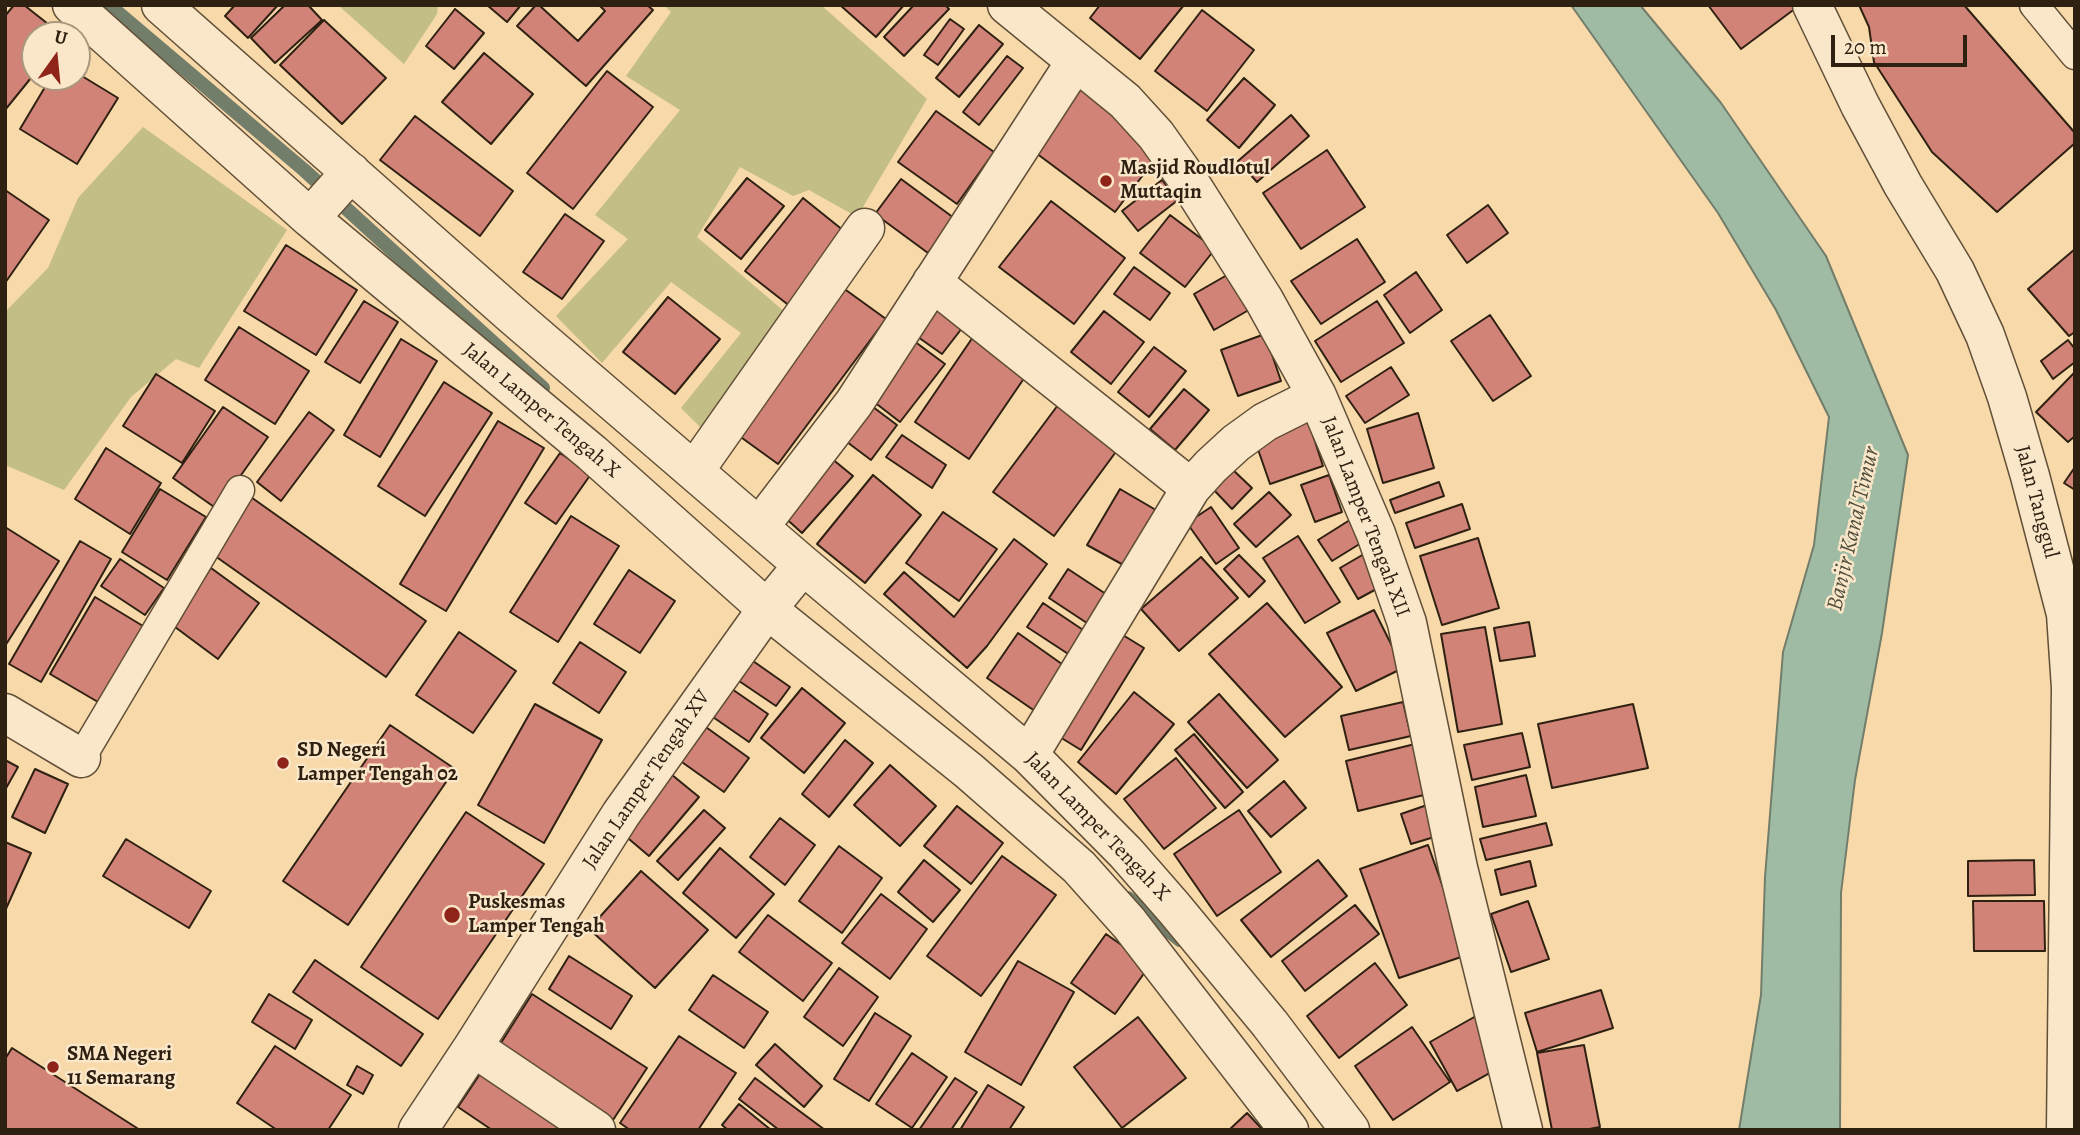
<!DOCTYPE html>
<style>
body{margin:0}
#map{position:relative;width:2080px;height:1135px;overflow:hidden;background:#f8d9aa;font-family:Alegreya,serif}
canvas{display:block}
.frame{position:absolute;inset:0;border:7px solid #2f2112;pointer-events:none}
.north{position:absolute;left:21px;top:21px;width:70px;height:70px;box-sizing:border-box;background:#fae6c8;border:2px solid #a9977f;border-radius:50%;rotate:15deg;font-size:19px;font-weight:700;line-height:28px;text-align:center;color:#2f2112}
.north::after{content:'';display:block;margin:auto;width:24px;height:32px;background:#8f2418;clip-path:polygon(50% 0,100% 100%,50% 72%,0 100%)}
.scale{position:absolute;left:1831px;top:35px;width:136px;height:32px;box-sizing:border-box;border:4px solid #2f2112;border-top:0;padding-left:9px;font-size:21px;line-height:24px;white-space:nowrap;color:#2f2112;-webkit-text-stroke:5px #fae6c8;paint-order:stroke}
</style>
<div id="map">
<canvas width="2080" height="1135"></canvas>
<div class="frame"></div>
<div class="north">U</div>
<div class="scale">20 m</div>
</div>
<script>
const c = document.querySelector('canvas').getContext('2d');
c.lineJoin = 'round';
function fillPath(path, color) { c.fillStyle = color; c.fill(path, 'evenodd'); }
const shape = rows => new Path2D(rows.map(r => 'M' + r).join(''));
function strokePath(path, color, width, dash) { c.strokeStyle = color; c.lineWidth = width; c.lineCap = dash ? 'butt' : 'round'; c.setLineDash(dash || []); c.stroke(path); }
function write(font, color, halo, rows, align = 'center') {
  c.font = font + ' Alegreya,serif'; c.lineWidth = 5; c.setLineDash([]); c.textBaseline = 'middle'; c.strokeStyle = halo; c.fillStyle = color; for (const [text, x, y, turn = 0] of rows) {
    c.save(); c.translate(x, y); c.rotate((+turn || 0) * Math.PI / 180); c.textAlign = isNaN(turn) ? turn : align; if (halo) c.strokeText(text, 0, 0); c.fillText(text, 0, 0); c.restore();
  }
}
fillPath(shape([
 [338,5,438,5,437,14,404,64],
 [664,5,821,5,927,99,857,217,809,190,793,196,740,167,697,237,799,324,710,437,681,408,741,333,671,282,602,363,556,316,628,239,595,215,680,110,626,76,671,12],
 [143,127,287,230,199,368,176,359,131,397,64,490,5,465,5,312,48,268,78,198]
]), '#c2be85');
const water = shape([
 [1571,5,1640,5,1721,103,1826,256,1908,455,1882,633,1855,780,1841,893,1840,1130,1739,1130,1761,995,1765,877,1783,652,1814,545,1829,417,1776,310,1718,213,1571,5]
]);
fillPath(water, '#9fbba4');
strokePath(water, '#727d6a', 2);
strokePath(shape([
 [109,5,304,170,543,388],
 [1128,898,1180,940]
]), '#727d6a', 14);
const building = shape([
 [14,5,24,5,62,35,35,35,35,73,5,110,5,16,14,5],
 [235,5,278,5,248,38,225,16,235,5],
 [285,5,308,5,322,20,275,63,251,38,285,5],
 [487,5,521,5,507,22,487,5],
 [536,5,539,5,578,41,605,11,599,5,647,5,653,10,586,86,517,26,536,5],
 [840,5,904,5,876,37,840,5],
 [914,5,945,5,949,9,904,56,884,37,914,5],
 [1100,5,1184,5,1140,59,1090,18,1100,5],
 [1708,5,1800,5,1741,49,1708,5],
 [1859,5,1964,5,2075,133,2075,143,1997,212,1932,152,1874,62,1869,27,1859,5],
 [455,9,484,33,454,69,426,46,455,9],
 [1202,10,1254,50,1207,111,1155,71,1202,10],
 [950,19,964,29,938,65,924,55,950,19],
 [324,20,386,78,342,124,280,65,324,20],
 [979,25,1003,44,959,97,936,78,979,25],
 [484,53,533,94,491,144,442,102,484,53],
 [1007,56,1023,68,979,125,963,112,1007,56],
 [607,71,653,107,573,209,527,173,607,71],
 [77,73,118,98,77,164,20,129,51,77,77,77,77,73],
 [1244,78,1275,105,1239,148,1207,120,1244,78],
 [1079,88,1162,150,1115,212,1032,150,1079,88],
 [936,111,994,152,957,204,898,162,936,111],
 [1291,115,1309,136,1257,182,1238,161,1291,115],
 [415,116,513,191,480,236,380,160,415,116],
 [1327,150,1365,207,1301,249,1263,193,1327,150],
 [747,178,784,206,741,259,705,230,747,178],
 [901,179,954,218,928,253,875,214,901,179],
 [1162,180,1178,200,1138,231,1122,211,1162,180],
 [5,190,49,220,5,283,5,190],
 [803,198,849,235,791,307,745,271,803,198],
 [1051,201,1125,258,1074,324,999,267,1051,201],
 [1488,205,1508,233,1467,263,1447,235,1488,205],
 [565,214,604,241,562,299,523,272,565,214],
 [1170,215,1215,249,1185,287,1140,253,1170,215],
 [1357,239,1385,282,1321,324,1291,281,1357,239],
 [286,245,357,290,316,355,244,311,286,245],
 [2075,249,2075,332,2069,336,2028,289,2075,249],
 [1134,267,1170,293,1150,320,1114,294,1134,267],
 [1234,271,1254,307,1214,330,1194,294,1234,271],
 [1416,272,1442,310,1410,333,1384,295,1416,272],
 [839,285,886,319,778,464,731,430,839,285],
 [668,297,720,339,675,394,623,352,668,297],
 [931,298,966,323,942,354,908,330,931,298],
 [364,301,398,322,360,383,325,362,364,301],
 [1377,301,1404,343,1341,382,1315,341,1377,301],
 [1104,311,1144,342,1111,384,1071,352,1104,311],
 [1490,315,1531,376,1493,401,1451,341,1490,315],
 [239,327,309,371,275,424,205,380,239,327],
 [1265,334,1281,381,1238,396,1221,350,1265,334],
 [973,337,1027,374,969,459,915,422,973,337],
 [401,339,437,361,380,457,344,435,401,339],
 [2068,340,2075,349,2075,362,2053,379,2041,361,2068,340],
 [914,341,945,364,900,422,869,398,914,341],
 [1154,347,1186,371,1149,417,1118,392,1154,347],
 [1391,367,1409,395,1365,423,1346,396,1391,367],
 [2075,372,2075,436,2068,442,2036,412,2075,372],
 [156,374,215,411,182,463,123,426,156,374],
 [444,382,492,413,425,516,378,486,444,382],
 [1184,389,1209,410,1175,450,1150,429,1184,389],
 [869,404,897,425,871,460,843,439,869,404],
 [1058,405,1118,449,1054,536,993,492,1058,405],
 [223,407,268,437,217,509,173,478,223,407],
 [309,412,334,430,281,501,257,482,309,412],
 [1418,413,1434,468,1383,483,1367,429,1418,413],
 [1306,414,1323,466,1270,484,1252,432,1306,414],
 [498,421,544,448,446,611,400,584,498,421],
 [902,435,946,465,932,488,886,457,902,435],
 [106,448,161,483,130,534,75,499,106,448],
 [560,453,591,474,556,524,525,503,560,453],
 [831,458,853,476,802,533,781,514,831,458],
 [2075,467,2075,490,2064,483,2075,467],
 [1232,469,1252,488,1232,509,1212,488,1232,469],
 [873,475,921,515,865,583,817,544,873,475],
 [1329,475,1342,512,1315,522,1301,485,1329,475],
 [1439,482,1444,496,1395,513,1390,500,1439,482],
 [160,489,206,517,167,580,122,552,160,489],
 [1120,489,1161,513,1129,568,1087,545,1120,489],
 [1269,492,1291,515,1256,547,1234,524,1269,492],
 [248,495,426,621,386,677,208,551,248,495],
 [1462,504,1470,529,1415,548,1406,523,1462,504],
 [1211,507,1239,548,1216,564,1187,523,1211,507],
 [943,512,997,549,959,601,906,563,943,512],
 [571,516,619,546,558,642,510,612,571,516],
 [1353,518,1366,540,1332,561,1318,540,1353,518],
 [5,527,59,561,5,646,5,527],
 [1298,536,1340,602,1305,623,1263,558,1298,536],
 [1478,538,1499,608,1442,625,1420,556,1478,538],
 [1014,539,1047,564,987,646,967,668,884,594,904,572,954,617,1014,539],
 [80,541,111,559,41,682,9,664,80,541],
 [1364,554,1382,586,1358,599,1340,568,1364,554],
 [1239,555,1265,581,1249,597,1224,569,1239,555],
 [1201,557,1238,598,1179,651,1141,609,1201,557],
 [120,559,164,588,145,615,101,586,120,559],
 [211,568,259,603,218,659,171,624,211,568],
 [1068,569,1118,602,1099,631,1049,598,1068,569],
 [629,570,675,601,640,653,594,624,629,570],
 [95,597,143,626,98,702,50,674,95,597],
 [1043,603,1095,638,1079,661,1027,627,1043,603],
 [1267,603,1342,687,1285,737,1209,654,1267,603],
 [1374,610,1403,668,1356,691,1327,633,1374,610],
 [1529,622,1535,656,1500,661,1494,628,1529,622],
 [1485,627,1502,724,1458,732,1441,634,1485,627],
 [1113,629,1144,648,1081,750,1050,731,1113,629],
 [459,632,516,671,473,733,416,695,459,632],
 [1018,633,1076,674,1045,718,987,678,1018,633],
 [580,642,626,672,599,713,553,683,580,642],
 [753,661,790,687,776,706,739,681,753,661],
 [729,687,768,714,749,742,710,715,729,687],
 [802,688,845,723,804,773,761,738,802,688],
 [1134,692,1174,724,1116,794,1078,762,1134,692],
 [1219,694,1278,760,1247,788,1188,722,1219,694],
 [1403,702,1411,736,1349,750,1341,716,1403,702],
 [535,704,602,740,544,843,478,805,535,704],
 [1633,704,1648,768,1552,788,1538,724,1633,704],
 [696,720,749,758,724,792,672,755,696,720],
 [390,725,455,769,348,925,283,881,390,725],
 [1522,733,1530,767,1472,780,1464,745,1522,733],
 [1194,734,1243,792,1225,808,1175,750,1194,734],
 [845,740,873,763,829,817,802,794,845,740],
 [1415,744,1428,794,1358,811,1346,761,1415,744],
 [1176,758,1216,808,1164,849,1124,799,1176,758],
 [5,760,18,767,5,790,5,760],
 [890,765,936,806,900,846,854,805,890,765],
 [35,769,68,784,45,833,12,817,35,769],
 [666,770,699,797,649,856,616,828,666,770],
 [1526,775,1536,816,1483,827,1475,787,1526,775],
 [1284,781,1306,808,1271,837,1248,811,1284,781],
 [1430,804,1441,835,1411,844,1401,814,1430,804],
 [957,806,1003,843,971,884,924,846,957,806],
 [704,810,725,828,678,880,657,861,704,810],
 [1239,810,1281,872,1217,916,1174,854,1239,810],
 [466,812,544,864,438,1019,361,967,466,812],
 [780,818,815,845,785,885,750,857,780,818],
 [1546,823,1552,845,1486,860,1480,839,1546,823],
 [126,839,211,891,189,928,103,876,126,839],
 [5,842,31,853,5,911,5,842],
 [1428,845,1467,955,1399,978,1360,869,1428,845],
 [839,846,882,878,842,933,799,901,839,846],
 [720,848,774,894,736,938,683,893,720,848],
 [1002,856,1056,895,981,996,927,956,1002,856],
 [924,860,960,890,933,922,898,892,924,860],
 [1318,860,1347,896,1271,957,1241,920,1318,860],
 [2034,860,2035,895,1968,896,1968,861,2034,860],
 [1530,861,1536,886,1501,895,1495,870,1530,861],
 [641,871,708,930,655,988,589,929,641,871],
 [881,894,927,929,890,979,842,943,881,894],
 [1528,901,1549,959,1511,972,1491,914,1528,901],
 [1973,901,2044,901,2045,951,1974,951,1973,901],
 [1355,905,1379,934,1305,991,1282,961,1355,905],
 [768,915,832,963,803,1001,739,952,768,915],
 [1106,934,1150,965,1115,1014,1071,983,1106,934],
 [569,956,632,996,611,1029,549,989,569,956],
 [315,960,423,1034,401,1066,293,992,315,960],
 [1018,961,1074,992,1021,1085,965,1052,1018,961],
 [1375,963,1407,1005,1339,1058,1307,1016,1375,963],
 [839,968,878,997,843,1046,804,1017,839,968],
 [713,975,768,1012,744,1048,689,1010,713,975],
 [1601,990,1613,1028,1537,1052,1525,1013,1601,990],
 [269,994,312,1020,295,1049,252,1022,269,994],
 [532,994,647,1068,613,1120,499,1046,532,994],
 [875,1013,911,1036,869,1101,834,1079,875,1013],
 [1476,1016,1504,1065,1457,1091,1430,1042,1476,1016],
 [1138,1017,1186,1078,1122,1128,1074,1067,1138,1017],
 [1412,1027,1450,1082,1393,1120,1355,1066,1412,1027],
 [679,1036,736,1073,698,1130,630,1130,620,1123,679,1036],
 [775,1044,822,1086,804,1107,756,1065,775,1044],
 [1584,1045,1600,1127,1584,1130,1552,1130,1537,1053,1584,1045],
 [275,1046,351,1095,328,1130,277,1130,237,1103,275,1046],
 [12,1048,140,1130,5,1130,5,1059,12,1048],
 [912,1053,947,1077,912,1128,876,1104,912,1053],
 [357,1066,373,1075,363,1094,347,1085,357,1066],
 [482,1071,566,1130,492,1130,458,1107,482,1071],
 [755,1078,825,1130,779,1130,739,1099,755,1078],
 [955,1078,977,1092,951,1130,919,1130,955,1078],
 [988,1085,1024,1107,1009,1130,960,1130,988,1085],
 [739,1104,771,1130,728,1130,722,1125,739,1104],
 [1247,1113,1263,1130,1229,1130,1247,1113]
]);
fillPath(building, '#d28378');
strokePath(building, '#2f2112', 2);
const lane = shape([
 [2034,5,2075,55],
 [81,758,240,490]
]);
const street = shape([
 [72,5,310,218,592,453,767,609,969,771,1079,867,1129,923,1289,1130],
 [161,5,511,314,803,565,1029,755,1126,853,1174,908,1270,1024,1350,1130],
 [1007,5,1125,101,1156,135,1190,183,1264,300,1317,396,1376,534,1407,623,1458,868,1523,1130],
 [1812,5,1860,105,1903,185,1955,271,1985,335,2007,397,2030,476,2066,614,2071,688,2066,1130],
 [310,218,351,172],
 [932,282,1191,488],
 [695,470,865,228],
 [760,526,854,403,1076,61],
 [5,713,81,758],
 [1029,755,1191,488,1211,466,1236,443,1265,422,1317,396],
 [473,1047,596,1130],
 [418,1130,473,1047,621,814,767,609,803,565]
]);
strokePath(lane, '#614f38', 31);
strokePath(street, '#614f38', 41);
strokePath(lane, '#fae6c8', 28);
strokePath(street, '#fae6c8', 38);
for (const [x, y, r, color] of [
 [1106,181,7,"#8f2418"],
 [283,763,7,"#8f2418"],
 [452,915,9,"#8f2418"],
 [53,1067,7,"#8f2418"]
]) { const dot = new Path2D(); dot.arc(x, y, r, 0, 2 * Math.PI); c.fillStyle = color; c.fill(dot); strokePath(dot, '#fae6c8', 2.5); }
write('bold 21px', '#2f2112', '#fae6c8', [
 ["Masjid Roudlotul",1120,169],
 ["Muttaqin",1120,193],
 ["SD Negeri",297,751],
 ["Lamper Tengah 02",297,775],
 ["Puskesmas",468,903],
 ["Lamper Tengah",468,927],
 ["SMA Negeri",67,1055],
 ["11 Semarang",67,1079]
], 'left');
write('21px', '#2f2112', '#fae6c8', [
 ["Jalan Lamper Tengah X",541,411,40],
 ["Jalan Tanggul",2036,502,75],
 ["Jalan Lamper Tengah XII",1365,517,69],
 ["Jalan Lamper Tengah XV",647,780,-56],
 ["Jalan Lamper Tengah X",1097,827,46]
]);
write('italic 23px', '#514f3e', '#fae6c8', [
 ["Banjir Kanal Timur",1854,529,-77]
]);
</script>
